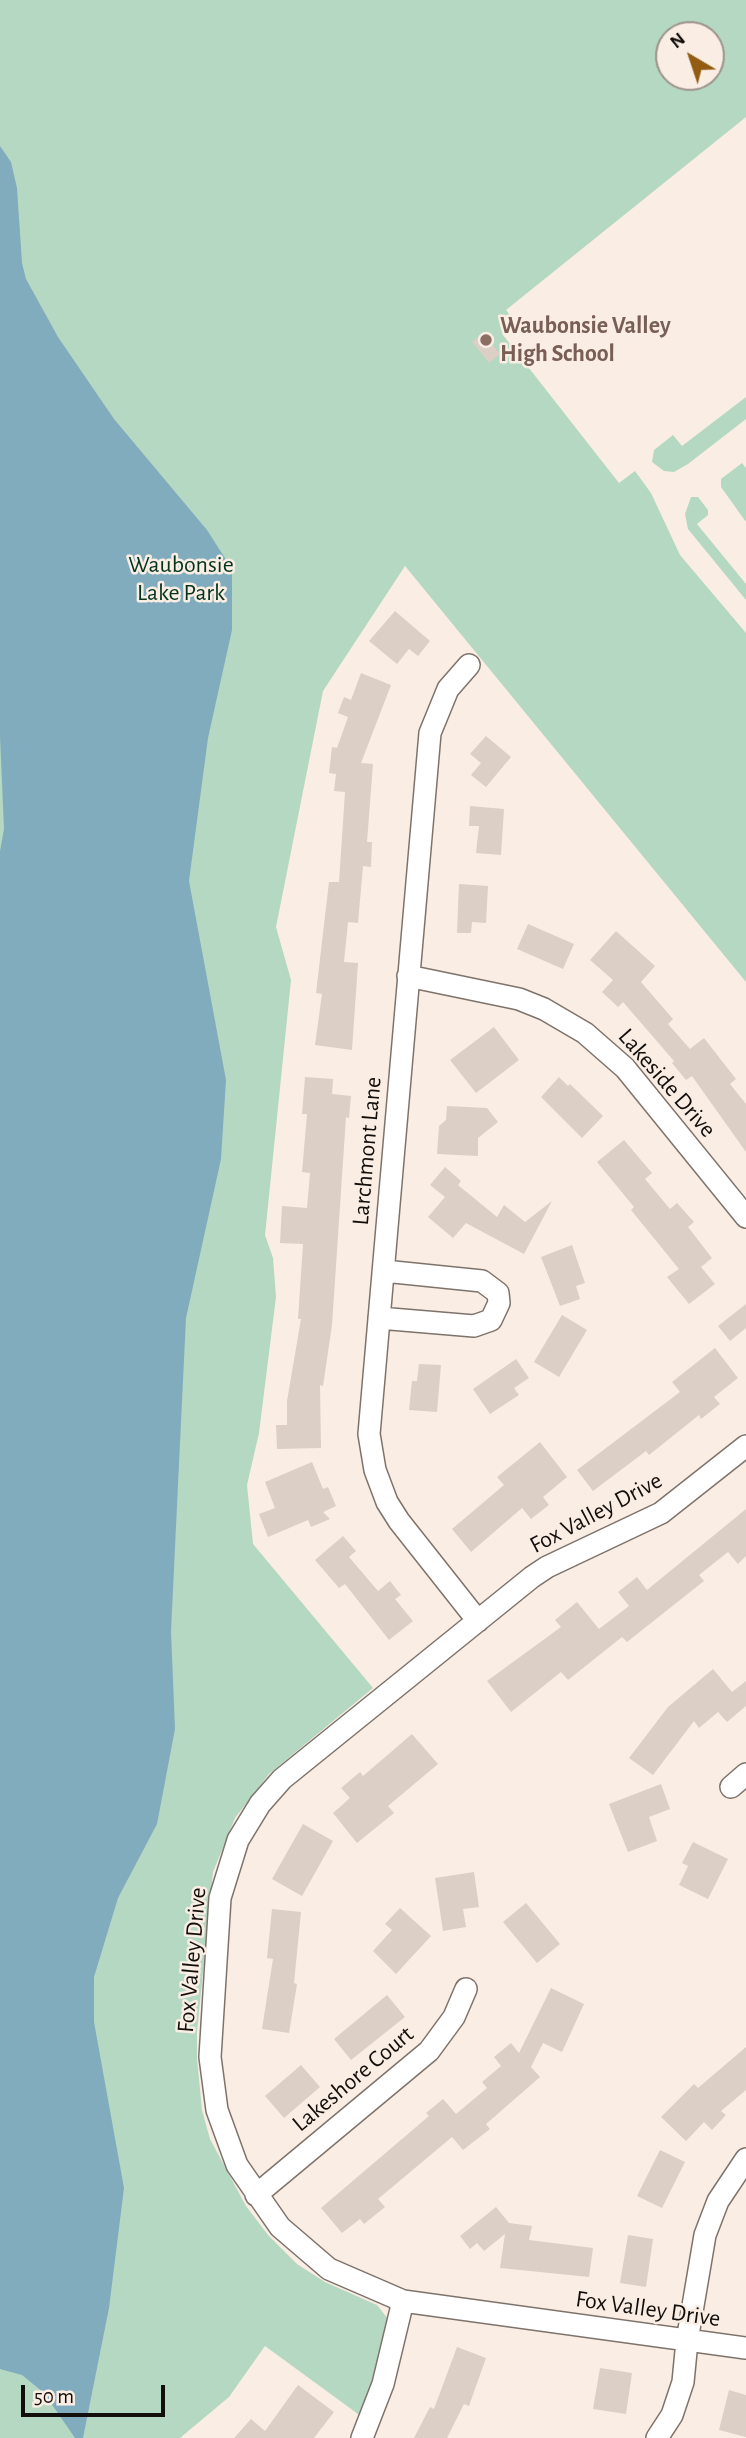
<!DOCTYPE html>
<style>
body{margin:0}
#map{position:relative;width:746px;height:2438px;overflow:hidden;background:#faede4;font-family:"Alegreya Sans",sans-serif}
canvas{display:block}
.north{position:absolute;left:655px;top:21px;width:70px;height:70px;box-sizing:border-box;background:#faede4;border:2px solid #9d948d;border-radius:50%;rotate:321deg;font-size:19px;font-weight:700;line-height:28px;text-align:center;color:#120e0b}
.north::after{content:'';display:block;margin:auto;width:24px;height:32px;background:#925c13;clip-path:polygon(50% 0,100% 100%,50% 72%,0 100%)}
.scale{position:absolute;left:21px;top:2385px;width:144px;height:32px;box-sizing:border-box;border:4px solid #120e0b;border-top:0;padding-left:9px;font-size:21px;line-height:24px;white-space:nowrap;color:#120e0b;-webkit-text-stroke:5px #faede4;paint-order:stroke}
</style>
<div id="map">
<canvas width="746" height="2438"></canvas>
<div class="north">N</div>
<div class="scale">50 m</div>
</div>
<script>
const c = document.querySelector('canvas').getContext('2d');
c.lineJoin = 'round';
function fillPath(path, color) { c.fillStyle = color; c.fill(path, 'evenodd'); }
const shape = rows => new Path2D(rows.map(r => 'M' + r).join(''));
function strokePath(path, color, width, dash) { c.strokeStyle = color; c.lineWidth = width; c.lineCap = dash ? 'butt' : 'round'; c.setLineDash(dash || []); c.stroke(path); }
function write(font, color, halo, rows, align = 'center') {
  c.font = font + ' "Alegreya Sans",sans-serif'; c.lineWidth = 5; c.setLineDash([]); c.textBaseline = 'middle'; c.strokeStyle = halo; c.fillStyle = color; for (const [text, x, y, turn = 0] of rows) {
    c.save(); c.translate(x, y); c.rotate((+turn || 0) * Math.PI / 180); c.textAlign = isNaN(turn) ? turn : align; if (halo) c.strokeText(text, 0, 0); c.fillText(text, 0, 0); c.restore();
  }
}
fillPath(shape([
 [0,0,746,0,746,117,506,310,517,324,503,335,619,483,635,471,651,493,680,555,746,633,746,982,405,566,323,691,276,927,291,980,265,1235,273,1258,276,1297,259,1433,247,1485,253,1544,373,1688,269,1774,235,1818,213,1872,197,2032,197,2058,202,2110,210,2139,246,2206,268,2235,297,2264,325,2282,377,2305,388,2319,362,2417,265,2346,229,2397,180,2438,0,2438],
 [669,35,711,35,711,77,669,77],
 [746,397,746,419,688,464,674,472,664,471,652,462,654,450,673,435,682,446],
 [742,463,746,468,746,522,721,487,721,479],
 [691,497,698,497,708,510,708,515,697,524,746,584,746,600,688,529,685,514]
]), '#b5d8c2');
fillPath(shape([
 [0,146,11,162,17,188,22,263,26,279,58,337,114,419,207,530,232,569,232,630,208,738,189,881,226,1080,221,1159,186,1318,171,1631,175,1729,157,1824,118,1898,94,1977,94,2022,124,2188,109,2308,83,2438,75,2438,44,2393,22,2375,0,2369,0,851,4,829,0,736]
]), '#81acbe');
fillPath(shape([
 [483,333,500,354,489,363,472,342],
 [395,611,430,641,418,656,409,649,397,664,369,641],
 [361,673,391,685,361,763,373,764,367,842,372,842,371,867,363,866,358,923,348,922,344,962,358,963,352,1050,315,1045,322,994,316,993,329,882,339,882,345,792,334,791,336,774,329,773,332,747,337,748,348,717,338,713,344,697,351,700],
 [486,736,511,757,486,787,471,775,481,763,470,754],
 [470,806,504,809,501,855,476,853,479,826,469,826],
 [459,884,488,886,486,923,472,922,471,933,457,933],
 [528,924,574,944,563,969,517,949],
 [616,931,655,966,641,982,673,1019,668,1024,690,1049,704,1038,736,1079,730,1084,746,1104,746,1152,692,1076,686,1080,672,1063,674,1061,623,1002,618,1007,602,992,613,980,590,960],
 [494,1027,519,1060,476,1093,450,1060],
 [305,1077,333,1079,332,1094,351,1096,349,1118,346,1117,332,1325,323,1386,320,1385,321,1448,277,1449,276,1425,287,1425,287,1401,301,1319,298,1319,303,1244,280,1243,282,1206,307,1208,310,1173,302,1172,307,1114,302,1114],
 [559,1077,568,1086,570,1084,603,1116,582,1138,541,1097],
 [447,1106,487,1108,498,1122,478,1138,478,1156,437,1154,439,1126,446,1120],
 [624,1140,652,1173,645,1179,670,1209,677,1203,694,1222,688,1227,712,1258,701,1267,715,1284,689,1304,667,1277,679,1269,631,1210,634,1207,597,1162],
 [445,1167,461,1181,458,1185,497,1217,504,1205,525,1222,552,1201,524,1254,466,1223,453,1238,428,1217,445,1197,430,1185],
 [572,1245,585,1283,576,1286,580,1299,560,1306,541,1257],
 [746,1304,746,1328,730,1341,718,1326],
 [562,1315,587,1330,559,1377,534,1362],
 [715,1348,738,1378,714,1397,720,1404,701,1419,699,1415,649,1455,646,1451,593,1491,577,1470,680,1392,672,1382],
 [516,1359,529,1378,514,1388,519,1395,490,1414,473,1389],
 [419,1364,441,1365,437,1412,409,1410,412,1381,417,1381],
 [540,1442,567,1477,543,1497,549,1505,531,1519,522,1508,471,1552,452,1529,504,1485,497,1477],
 [312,1462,323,1489,328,1487,336,1506,323,1512,330,1519,311,1527,308,1520,268,1537,259,1514,275,1508,265,1482],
 [746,1509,746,1556,738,1564,728,1552,699,1575,704,1581,627,1642,622,1637,568,1680,561,1672,511,1712,487,1681,561,1627,555,1620,577,1602,599,1629,629,1606,618,1592,637,1577,647,1590],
 [343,1536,356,1551,349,1557,378,1591,390,1581,401,1595,395,1599,413,1621,389,1640,345,1584,339,1588,315,1560],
 [713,1669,732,1692,746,1681,746,1706,727,1722,718,1712,699,1728,694,1721,653,1775,629,1758,668,1707],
 [412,1734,438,1764,388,1806,394,1813,357,1843,333,1813,350,1798,341,1788,360,1772,363,1776],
 [661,1784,670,1809,649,1817,657,1841,628,1852,609,1804],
 [303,1824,333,1841,302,1896,272,1879],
 [693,1842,728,1859,708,1899,679,1885,688,1866,682,1863],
 [474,1872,479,1907,463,1909,466,1927,443,1931,435,1878],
 [526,1903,560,1944,537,1963,503,1922],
 [400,1908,431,1936,396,1974,373,1951,392,1930,385,1924],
 [272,1909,301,1912,294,1983,297,1984,289,2033,262,2029,273,1959,267,1958],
 [551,1988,584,2004,562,2052,543,2043,531,2067,540,2077,486,2124,490,2129,463,2150,452,2137,378,2199,385,2207,364,2224,360,2219,342,2233,321,2208,429,2116,426,2113,443,2099,456,2114,487,2088,482,2082,501,2066,494,2057,511,2043,519,2053],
 [387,1995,405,2017,351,2060,334,2039],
 [746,2047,746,2090,721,2111,726,2115,712,2130,704,2122,686,2141,661,2117,694,2084,698,2088],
 [301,2065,320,2087,284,2118,265,2096],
 [660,2150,685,2162,662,2208,637,2196],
 [496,2207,509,2223,532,2226,529,2240,593,2248,589,2277,500,2268,505,2234,484,2251,477,2243,470,2249,460,2236],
 [628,2235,653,2239,646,2287,620,2283],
 [457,2347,486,2358,469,2406,464,2404,447,2438,414,2438,430,2407,434,2409],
 [600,2368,632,2373,626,2414,593,2409],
 [298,2385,334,2412,314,2438,234,2438,251,2419,265,2431],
 [729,2390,746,2395,746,2437,719,2430]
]), '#dbcfc6');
const minor = shape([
 [469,665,448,689,430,733,369,1434,375,1470,387,1502,399,1521,478,1621],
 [408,976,519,999,544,1009,585,1033,625,1068,746,1217],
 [379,1318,474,1326,491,1320,499,1303,498,1293,482,1281,384,1271],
 [746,1446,661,1513,547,1567,532,1577,282,1779,260,1804,238,1840,220,1898,210,2057,217,2110,237,2165,280,2227,329,2269,403,2301,746,2348],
 [731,1787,746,1774],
 [256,2195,429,2051,454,2017,466,1989],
 [362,2438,383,2384,403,2301],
 [657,2438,672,2415,683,2382,687,2341,705,2235,718,2201,746,2159]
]);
strokePath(minor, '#7e736b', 24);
strokePath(minor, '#fff', 21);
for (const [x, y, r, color] of [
 [486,340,7,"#8d6e63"]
]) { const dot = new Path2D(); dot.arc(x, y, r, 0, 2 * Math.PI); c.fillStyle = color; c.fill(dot); strokePath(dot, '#faede4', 2.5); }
write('bold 24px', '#785e54', '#faede4', [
 ["Waubonsie Valley",500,326],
 ["High School",500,354]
], 'left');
write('24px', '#03351e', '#faede4', [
 ["Waubonsie",181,565],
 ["Lake Park",181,593]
]);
write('24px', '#120e0b', '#faede4', [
 ["Lakeside Drive",667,1083,49],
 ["Larchmont Lane",367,1151,-85],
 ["Fox Valley Drive",596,1513,-28],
 ["Fox Valley Drive",192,1960,-85],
 ["Lakeshore Court",353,2079,-40],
 ["Fox Valley Drive",648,2309,8]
]);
</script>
